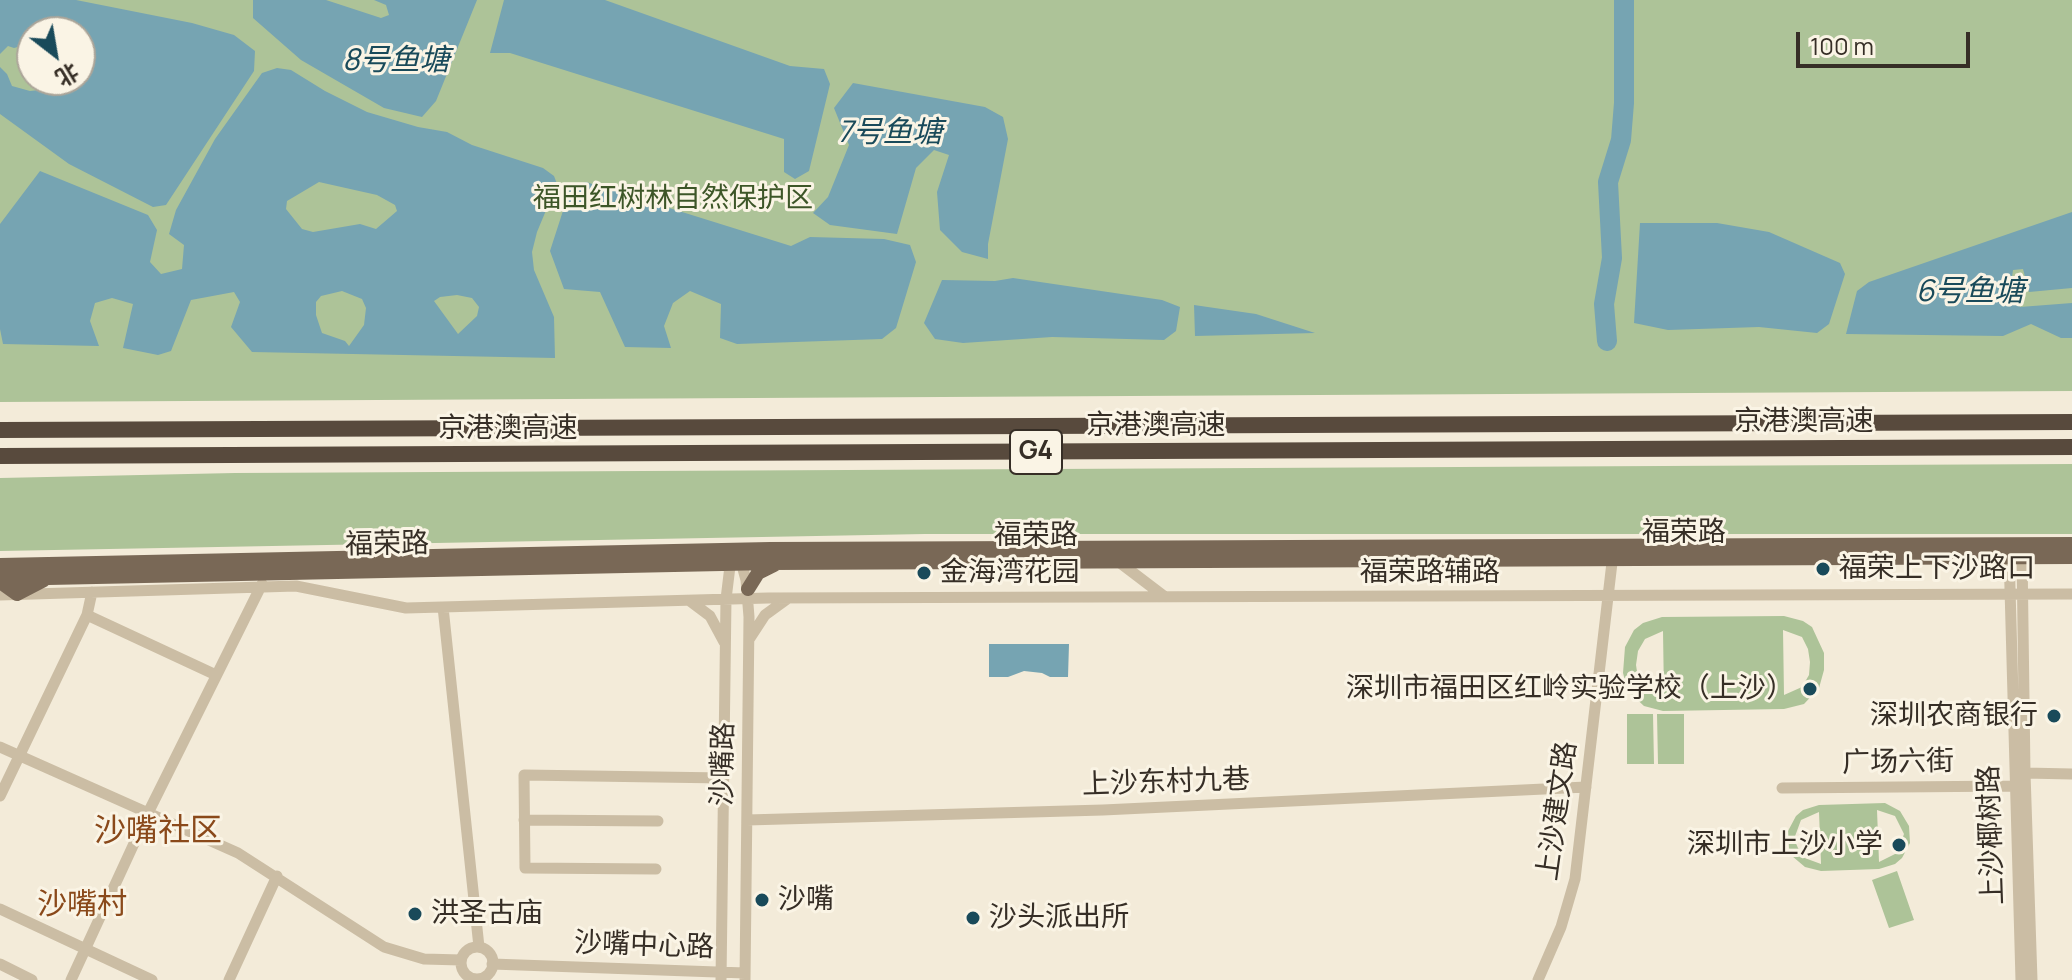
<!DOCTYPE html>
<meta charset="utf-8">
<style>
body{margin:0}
#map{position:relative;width:2072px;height:980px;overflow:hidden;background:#f3ebd9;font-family:Manrope,"Noto Sans SC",sans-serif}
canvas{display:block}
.north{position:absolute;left:16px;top:16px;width:80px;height:80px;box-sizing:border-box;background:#faf4e5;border:2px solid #aca599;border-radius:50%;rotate:149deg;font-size:22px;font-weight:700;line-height:32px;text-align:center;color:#362e26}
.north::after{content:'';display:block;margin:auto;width:28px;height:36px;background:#194a5a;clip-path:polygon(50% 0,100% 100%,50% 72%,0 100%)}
.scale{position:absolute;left:1796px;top:32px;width:174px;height:36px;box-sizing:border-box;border:4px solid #362e26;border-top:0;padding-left:10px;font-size:24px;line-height:28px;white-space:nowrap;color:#362e26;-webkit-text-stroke:6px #faf4e5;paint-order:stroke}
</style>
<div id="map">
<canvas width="2072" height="980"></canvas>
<div class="north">北</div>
<div class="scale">100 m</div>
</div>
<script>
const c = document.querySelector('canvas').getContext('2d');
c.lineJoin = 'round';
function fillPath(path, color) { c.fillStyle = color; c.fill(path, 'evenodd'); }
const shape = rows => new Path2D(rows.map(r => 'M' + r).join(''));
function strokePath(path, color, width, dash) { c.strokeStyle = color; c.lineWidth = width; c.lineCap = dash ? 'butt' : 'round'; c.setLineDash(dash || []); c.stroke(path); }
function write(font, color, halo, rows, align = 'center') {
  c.font = font + ' Manrope,"Noto Sans SC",sans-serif'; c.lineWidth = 6; c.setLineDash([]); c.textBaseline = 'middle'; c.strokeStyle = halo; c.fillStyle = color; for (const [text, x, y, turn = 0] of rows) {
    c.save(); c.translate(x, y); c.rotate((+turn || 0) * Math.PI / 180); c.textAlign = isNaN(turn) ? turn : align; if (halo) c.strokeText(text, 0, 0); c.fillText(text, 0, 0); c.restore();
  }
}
fillPath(shape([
 [0,0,2072,0,2072,391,0,402],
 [32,32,80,32,80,80,32,80],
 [2072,464,2072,534,925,534,0,551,0,478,235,473],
 [1784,616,1803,621,1812,627,1824,653,1824,670,1819,688,1804,704,1784,709,1663,711,1644,706,1628,691,1623,673,1625,647,1634,630,1643,623,1662,617],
 [1783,630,1802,637,1808,649,1810,662,1809,675,1802,687,1784,695],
 [1663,631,1664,696,1663,697,1645,689,1638,678,1636,665,1638,651,1645,639],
 [1653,714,1654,764,1627,764,1627,714],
 [1657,714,1684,714,1684,764,1658,764],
 [1885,803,1900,811,1909,826,1910,843,1902,858,1895,864,1879,869,1821,871,1805,867,1792,856,1789,848,1788,831,1796,816,1803,810,1819,805],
 [1877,810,1895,816,1904,834,1897,853,1879,862],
 [1819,812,1821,863,1821,864,1802,857,1794,839,1801,820],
 [1897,871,1914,920,1889,928,1872,880]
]), '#adc398');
fillPath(shape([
 [0,0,76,0,192,23,234,35,255,51,254,71,166,205,153,207,69,164,0,114,0,67,7,74,12,86,30,91,68,87,84,80,90,74,91,69,80,57,80,32,32,32,32,43,14,48,8,46,0,54],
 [253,0,326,0,381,18,389,15,386,5,374,0,477,0,436,101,422,117,384,108,301,60,253,18],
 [504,0,605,0,790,66,824,69,830,84,809,171,795,179,784,172,784,139,510,53,490,53],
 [277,68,291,70,325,91,367,112,418,127,447,132,472,145,543,168,554,176,557,184,537,232,532,252,534,270,554,317,555,358,252,352,231,327,240,302,234,292,191,300,171,351,158,355,123,348,133,304,112,298,95,303,90,321,99,346,3,344,0,329,0,224,40,171,148,215,157,230,150,262,161,274,182,269,184,245,169,234,176,210,215,139,262,73],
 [319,182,377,195,395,205,397,211,376,229,360,224,313,232,302,229,286,209,287,201],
 [342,291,362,299,366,308,364,325,349,346,345,341,322,333,316,315,316,302,321,296],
 [457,295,472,298,479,307,477,316,458,334,434,301,440,297],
 [853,83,985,107,1003,117,1008,139,988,244,988,259,962,252,940,230,937,192,949,155,934,150,916,168,897,234,830,225,813,213,828,197,849,145,834,108],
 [586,182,791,246,810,237,884,239,910,245,916,262,896,328,882,339,737,344,720,338,721,304,690,291,673,303,664,326,671,348,625,347,600,292,564,289,550,251,571,186],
 [2072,212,2072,288,2029,292,2023,269,2013,270,2011,284,2020,307,2072,303,2072,338,2061,338,2031,324,2003,336,1846,334,1857,291,1869,282],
 [1640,223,1717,223,1769,232,1840,263,1845,274,1829,324,1817,333,1759,327,1668,330,1634,323],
 [1013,278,1162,300,1180,307,1176,331,1164,340,1052,337,963,343,935,339,924,323,942,280,995,281],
 [1194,305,1256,314,1315,333,1195,336],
 [1069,644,1068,677,1050,677,1042,673,1024,671,1008,677,989,677,989,644]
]), '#76a4b2');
strokePath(shape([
 [1607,341,1604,304,1612,258,1608,182,1621,140,1624,103,1624,0]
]), '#76a4b2', 20);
strokePath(shape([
 [2009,553,2021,980],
 [2022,553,2025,773,2032,980],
 [740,558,746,580,749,617,745,980],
 [1119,562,1165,597],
 [0,595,296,586,406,608,768,598,2072,594],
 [690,601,710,616,724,642],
 [443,607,479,947],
 [87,615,216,675],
 [750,638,765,615,787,599],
 [0,747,238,853,384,947,424,959,461,960],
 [2025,773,2072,774],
 [1782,788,2014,786],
 [0,796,87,615,92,592],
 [524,820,658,821],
 [747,820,1103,810,1586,787],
 [656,869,525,868,524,775,724,778],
 [0,909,152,980],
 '461 963a16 16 0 1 1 32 0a16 16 0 1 1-32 0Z',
 [0,964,32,980],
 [492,964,745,973],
 [71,980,149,811,262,584],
 [229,980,277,876],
 [721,980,726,599,731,558],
 [1538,980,1561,927,1575,879,1613,554]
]), '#cbbda4', 11);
strokePath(shape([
 [0,565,770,549,2072,544],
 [0,579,770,563,2072,557],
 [0,582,17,594,44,580],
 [748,589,758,573,774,565]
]), '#796856', 14);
strokePath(shape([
 [0,430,2072,422],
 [0,456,2072,447]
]), '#584a3d', 16);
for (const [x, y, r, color] of [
 [1823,569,8,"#194a5a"],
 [924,573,8,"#194a5a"],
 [1810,689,8,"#194a5a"],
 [2054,716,8,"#194a5a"],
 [1899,845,8,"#194a5a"],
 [762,900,8,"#194a5a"],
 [415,914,8,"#194a5a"],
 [973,918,8,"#194a5a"]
]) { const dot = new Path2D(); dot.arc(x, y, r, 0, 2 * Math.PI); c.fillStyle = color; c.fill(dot); strokePath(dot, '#faf4e5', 3); }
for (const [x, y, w] of [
 [1036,452,52]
]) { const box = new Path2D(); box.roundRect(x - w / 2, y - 22, w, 44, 6); c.fillStyle = '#faf4e5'; c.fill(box); strokePath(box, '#362e26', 2); }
write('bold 26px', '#362e26', null, [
 ["G4",1036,452]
]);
write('28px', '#3d5628', '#faf4e5', [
 ["福田红树林自然保护区",673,199]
]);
write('28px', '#362e26', '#faf4e5', [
 ["京港澳高速",1804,422],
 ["京港澳高速",1156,426],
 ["京港澳高速",508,429],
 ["福荣路",1684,533],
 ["福荣路",1036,536],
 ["福荣路",387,545,-1],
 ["福荣路辅路",1430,573],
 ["广场六街",1898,763,-1],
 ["沙嘴路",724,764,-89],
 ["上沙东村九巷",1166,783,-2],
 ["上沙建文路",1558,811,-82],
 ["上沙椰树路",1992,835,-92],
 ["沙嘴中心路",644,946,2]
]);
write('28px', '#362e26', '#faf4e5', [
 ["福荣上下沙路口",1839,569],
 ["金海湾花园",940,573],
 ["深圳市福田区红岭实验学校（上沙）",1794,689,"right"],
 ["深圳农商银行",2038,716,"right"],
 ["深圳市上沙小学",1883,845,"right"],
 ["沙嘴",778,900],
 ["洪圣古庙",431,914],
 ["沙头派出所",989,918]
], 'left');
write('italic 30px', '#194a5a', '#faf4e5', [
 ["8号鱼塘",396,62],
 ["7号鱼塘",890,134],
 ["6号鱼塘",1970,293]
]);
write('30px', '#8a491a', '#faf4e5', [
 ["沙嘴村",82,906]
]);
write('32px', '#8a491a', '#faf4e5', [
 ["沙嘴社区",158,832]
]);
</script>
